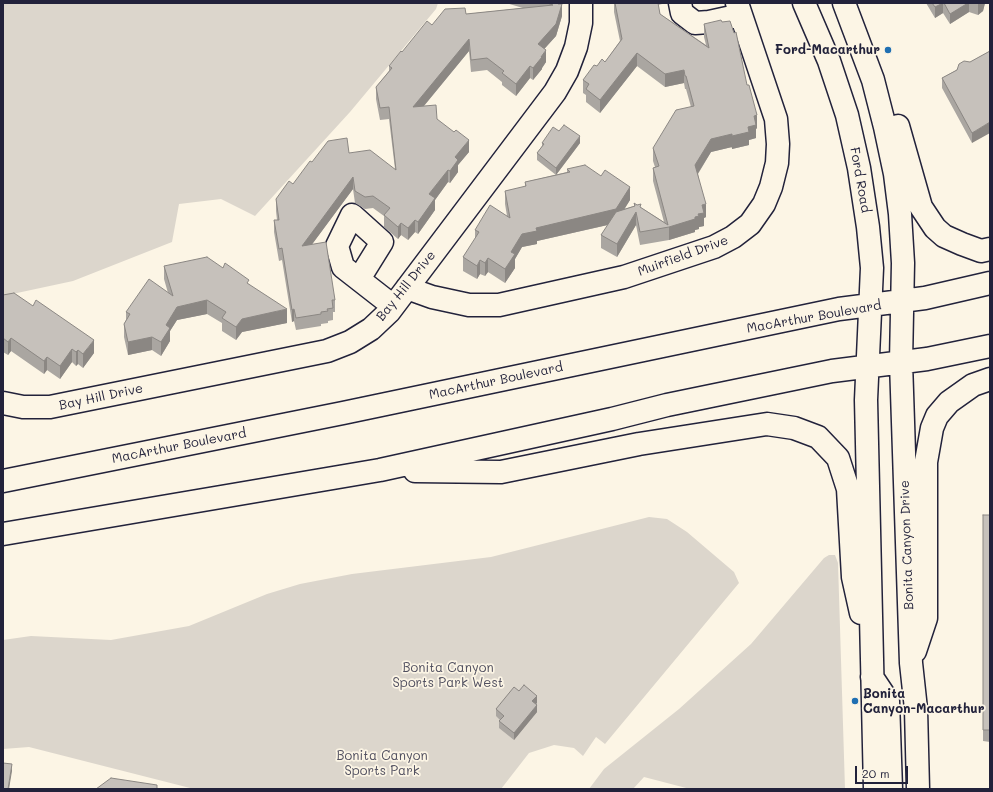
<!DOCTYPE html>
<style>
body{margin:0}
#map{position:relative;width:993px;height:792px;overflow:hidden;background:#fcf5e5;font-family:Mali,sans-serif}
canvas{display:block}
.frame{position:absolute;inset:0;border:4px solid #22223b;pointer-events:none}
.scale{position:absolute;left:855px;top:766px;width:53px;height:18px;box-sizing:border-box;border:2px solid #22223b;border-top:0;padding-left:5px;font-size:12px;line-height:14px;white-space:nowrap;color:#22223b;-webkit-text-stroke:3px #fcf5e5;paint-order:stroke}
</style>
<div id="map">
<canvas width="993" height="792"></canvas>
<div class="frame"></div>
<div class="scale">20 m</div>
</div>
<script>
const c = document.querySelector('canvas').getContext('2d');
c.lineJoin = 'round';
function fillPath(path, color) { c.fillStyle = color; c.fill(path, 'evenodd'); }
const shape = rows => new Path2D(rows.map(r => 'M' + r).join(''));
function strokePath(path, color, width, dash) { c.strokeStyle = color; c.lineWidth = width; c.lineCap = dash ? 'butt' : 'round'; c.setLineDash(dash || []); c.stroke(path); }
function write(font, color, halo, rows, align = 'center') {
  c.font = font + ' Mali,sans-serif'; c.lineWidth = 3.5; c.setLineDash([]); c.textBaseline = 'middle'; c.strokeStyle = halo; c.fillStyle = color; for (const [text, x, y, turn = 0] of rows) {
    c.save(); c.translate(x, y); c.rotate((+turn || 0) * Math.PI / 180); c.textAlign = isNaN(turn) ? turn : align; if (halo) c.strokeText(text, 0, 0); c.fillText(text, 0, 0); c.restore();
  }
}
fillPath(shape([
 [3,3,438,3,436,9,350,112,255,216,221,199,179,204,172,242,73,281,3,296],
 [649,517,667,519,687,532,734,572,739,583,605,744,596,737,583,756,574,748,554,745,529,753,501,789,194,789,29,747,3,749,3,640,31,636,111,640,189,626,267,594,300,584,352,574,491,557],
 [829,555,835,555,838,563,845,789,690,789,644,777,633,789,589,789,604,769,679,709,751,644,824,558]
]), '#dcd6cc');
const minor = shape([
 [680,3,682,13,695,23,709,22,741,15],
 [359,279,382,242,352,215,337,246,343,267,393,306],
 [407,288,432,297,469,305,499,305,624,277,714,247,733,237,750,224,764,204,771,187,777,163,778,144,776,119,737,3],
 [3,403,23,407,50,407,327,351,350,342,371,329,389,312,555,92,567,71,576,47,581,23,581,3]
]);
const major = shape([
 [804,3,829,61,847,115,859,168,868,227,872,268,866,400,875,789],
 [844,3,873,80,885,127,895,174,900,214,903,263,901,362,911,663,916,709,918,789],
 [898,126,921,207,935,228,944,236,962,244,981,251,990,249],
 [415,471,501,472,639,444,767,424,794,428,818,437,838,458,848,489,853,577,861,613],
 [3,481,343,413,839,309,925,298,990,283],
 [3,534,380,470,612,419,667,405,832,371,927,359,990,346],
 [915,651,926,618,926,462,932,428,937,416,949,402,973,385,990,379],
 [872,677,888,701,891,789]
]);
strokePath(minor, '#22223b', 25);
strokePath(major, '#22223b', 25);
strokePath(minor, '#fcf5e5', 22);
strokePath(major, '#fcf5e5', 22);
fillPath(shape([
 [506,3,562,3,562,16,556,36,544,49,546,62,542,68,542,69,533,80,530,78,516,96,502,85,502,82,487,70,471,72,469,51,424,106,437,119,469,152,458,165,458,172,450,183,448,182,435,200,435,210,418,234,415,232,408,240,401,235,398,239,384,227,384,216,373,208,365,209,355,203,353,189,312,244,335,300,335,312,333,312,333,320,328,321,328,323,321,324,321,326,296,330,294,321,292,322,282,260,279,261,274,232,274,220,277,220,276,211,276,199,293,184,312,162,349,153,395,169,389,119,380,120,376,99,376,87,389,71,389,66,402,52,432,25,466,14,523,8],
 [614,3,662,3,662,4,658,5,660,14,706,45,704,37,704,24,747,85,757,128,756,129,756,138,749,140,749,145,732,149,732,147,711,152,698,174,706,217,704,218,704,226,699,227,699,229,695,230,695,232,669,240,640,245,636,225,617,257,601,248,601,235,608,225,537,241,537,244,522,247,515,259,515,268,505,283,488,272,485,276,480,274,477,279,463,271,463,257,475,239,475,230,507,216,505,204,505,191,525,187,525,182,567,172,567,169,630,200,624,209,634,206,634,203,664,222,653,181,653,168,655,167,653,161,653,148,691,107,686,89,685,89,684,83,665,87,637,66,600,113,586,102,586,95,583,93,583,80,597,66,605,62,620,41,614,12],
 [926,3,985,3,983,11,978,15,969,12,950,24,943,13,935,18],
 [990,51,972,143,942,88,942,78],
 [559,131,580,143,556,175,537,160,537,153,542,146,542,143],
 [164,266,249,284,287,323,242,332,236,340,222,331,222,323,207,314,177,320,170,331,170,341,161,356,152,350,128,355,124,337,124,324,126,320,126,312,168,293,164,279],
 [3,295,94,353,83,368,78,364,76,366,72,362,60,379,47,370,44,374,11,351,8,355,3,352],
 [983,515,990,515,990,742,983,741],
 [519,691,537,703,536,704,537,712,514,740,499,728,499,721,500,720,496,716,496,709]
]), '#aaa6a1');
fillPath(shape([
 [943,3,943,13,935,18,935,7],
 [968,3,969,3,969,12,950,24,950,14],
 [980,3,985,3,983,11,978,15,978,4],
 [562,4,562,16,556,36,538,56,538,44],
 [469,39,469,51,413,119,413,107],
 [546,50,546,62,542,68,542,69,533,80,533,68],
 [637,53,637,66,600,113,600,100],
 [530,66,530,78,516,96,516,84],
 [684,70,684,83,665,87,665,74],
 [757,115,757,128,756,129,756,138,749,140,749,145,732,149,732,136,754,116],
 [990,122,990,133,972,143,972,133],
 [732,134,732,147,711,152,695,178,695,165,711,139],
 [580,136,580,143,556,175,556,168],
 [469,140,469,152,458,165,458,172,450,183,450,171,455,157],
 [448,170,448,182,435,200,435,210,418,234,418,222,429,194],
 [353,177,353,189,302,258,302,246],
 [630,187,630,200,616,223,537,241,537,244,522,247,515,259,515,268,505,283,505,269,511,252,522,234],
 [706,204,706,217,704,218,704,226,699,227,699,229,695,230,695,232,669,240,669,227,695,217,702,205],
 [636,212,636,225,617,257,617,244],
 [415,220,415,232,408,240,408,228],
 [401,223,401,235,398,239,398,227],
 [488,258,488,272,485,276,485,263],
 [480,260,480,274,477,279,477,266],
 [207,300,207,314,177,320,170,331,170,341,161,356,161,342,166,325,177,307],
 [287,309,287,323,242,332,236,340,236,327,242,319],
 [294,309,294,321,292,322,292,310],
 [152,337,152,350,128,355,128,342],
 [11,338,11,351,8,355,8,342],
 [94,340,94,353,83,368,83,354],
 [72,349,72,362,60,379,60,366],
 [78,350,78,364,76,366,76,352],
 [47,357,47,370,44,374,44,361],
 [537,696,537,703,532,708,532,701],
 [537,705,537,712,514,740,514,733],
 [12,764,12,771,9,789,8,789]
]), '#8b8783');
const building = shape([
 [547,3,559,3,558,4,562,4,556,24,538,44,546,50,541,57,542,57,533,68,530,66,516,84,502,73,504,71,487,58,471,60,469,39,413,107,436,105,437,119,454,132,456,130,469,140,455,157,458,160,450,171,448,170,429,194,435,198,418,222,415,220,408,228,401,223,398,227,384,215,390,208,373,196,365,197,355,191,353,177,302,246,326,242,335,300,332,300,333,308,327,309,328,311,321,312,321,314,296,318,294,309,292,310,282,248,279,249,274,220,279,220,276,199,289,181,293,184,310,161,312,162,328,141,347,138,349,153,370,150,396,170,389,107,380,108,376,87,392,68,389,66,401,51,402,52,427,21,432,25,445,9,465,8,466,14,553,5,547,3],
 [615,3,658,3,660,14,709,48,704,24,721,20,722,22,730,21,734,33,736,32,747,85,749,85,757,115,754,116,756,125,748,127,749,132,732,136,732,134,711,139,695,165,706,204,702,205,704,213,698,214,699,216,695,217,695,219,669,227,640,232,636,212,617,244,601,235,616,212,635,206,634,203,637,205,641,204,640,207,668,225,653,168,659,166,653,148,676,110,694,106,686,76,685,76,684,70,665,74,637,53,600,100,586,89,589,84,583,80,594,65,597,66,602,59,605,62,622,39,615,3],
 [932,3,943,3,935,7,932,3],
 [944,3,968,3,950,14,944,3],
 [990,51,990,122,972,133,942,78,957,70,959,64,964,61,970,62,990,51],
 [564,125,580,136,556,168,537,153,544,144,542,143,553,127,559,131,564,125],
 [585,165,601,176,605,170,630,187,616,209,536,228,537,231,522,234,511,252,515,254,505,269,488,258,485,263,480,260,477,266,463,257,479,232,475,230,490,205,510,218,505,191,526,186,525,182,570,172,567,169,585,165],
 [207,257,223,268,225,263,249,280,247,283,287,309,242,319,236,327,222,318,226,312,207,300,177,307,166,325,170,328,161,342,152,337,128,342,124,324,130,314,126,312,149,279,173,296,164,266,207,257],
 [14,293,33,306,36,300,94,340,83,354,78,350,76,352,72,349,60,366,47,357,44,361,11,338,8,342,3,338,3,295,14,293],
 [983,515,990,515,990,730,983,730,983,515],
 [524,685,537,696,532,701,537,705,514,733,499,721,504,716,496,709,514,687,519,691,524,685],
 [3,763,12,764,8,789,3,789,3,763],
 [111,778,157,785,157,789,96,789,111,778]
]);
fillPath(building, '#c6c1bb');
strokePath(building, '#8b8783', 1);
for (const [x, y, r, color] of [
 [888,50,4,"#1f6fb2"],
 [855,701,4,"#1f6fb2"]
]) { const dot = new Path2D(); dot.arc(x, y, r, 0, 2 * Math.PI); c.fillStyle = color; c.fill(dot); strokePath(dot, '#fcf5e5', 1.5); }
write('bold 13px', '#22223b', '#fcf5e5', [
 ["Ford-Macarthur",880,50],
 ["Bonita",863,694,"left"],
 ["Canyon-Macarthur",863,709,"left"]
], 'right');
write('13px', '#22223b', '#fcf5e5', [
 ["Ford Road",860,180,80],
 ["Muirfield Drive",683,256,-20],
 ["Bay Hill Drive",406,286,-51],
 ["MacArthur Boulevard",814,317,-10],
 ["MacArthur Boulevard",496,381,-12],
 ["Bay Hill Drive",101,397,-12],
 ["MacArthur Boulevard",179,446,-11],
 ["Bonita Canyon Drive",907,545,-92]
]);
write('13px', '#504f5f', '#fcf5e5', [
 ["Bonita Canyon",448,668],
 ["Sports Park West",448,683],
 ["Bonita Canyon",382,756],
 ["Sports Park",382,771]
]);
</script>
